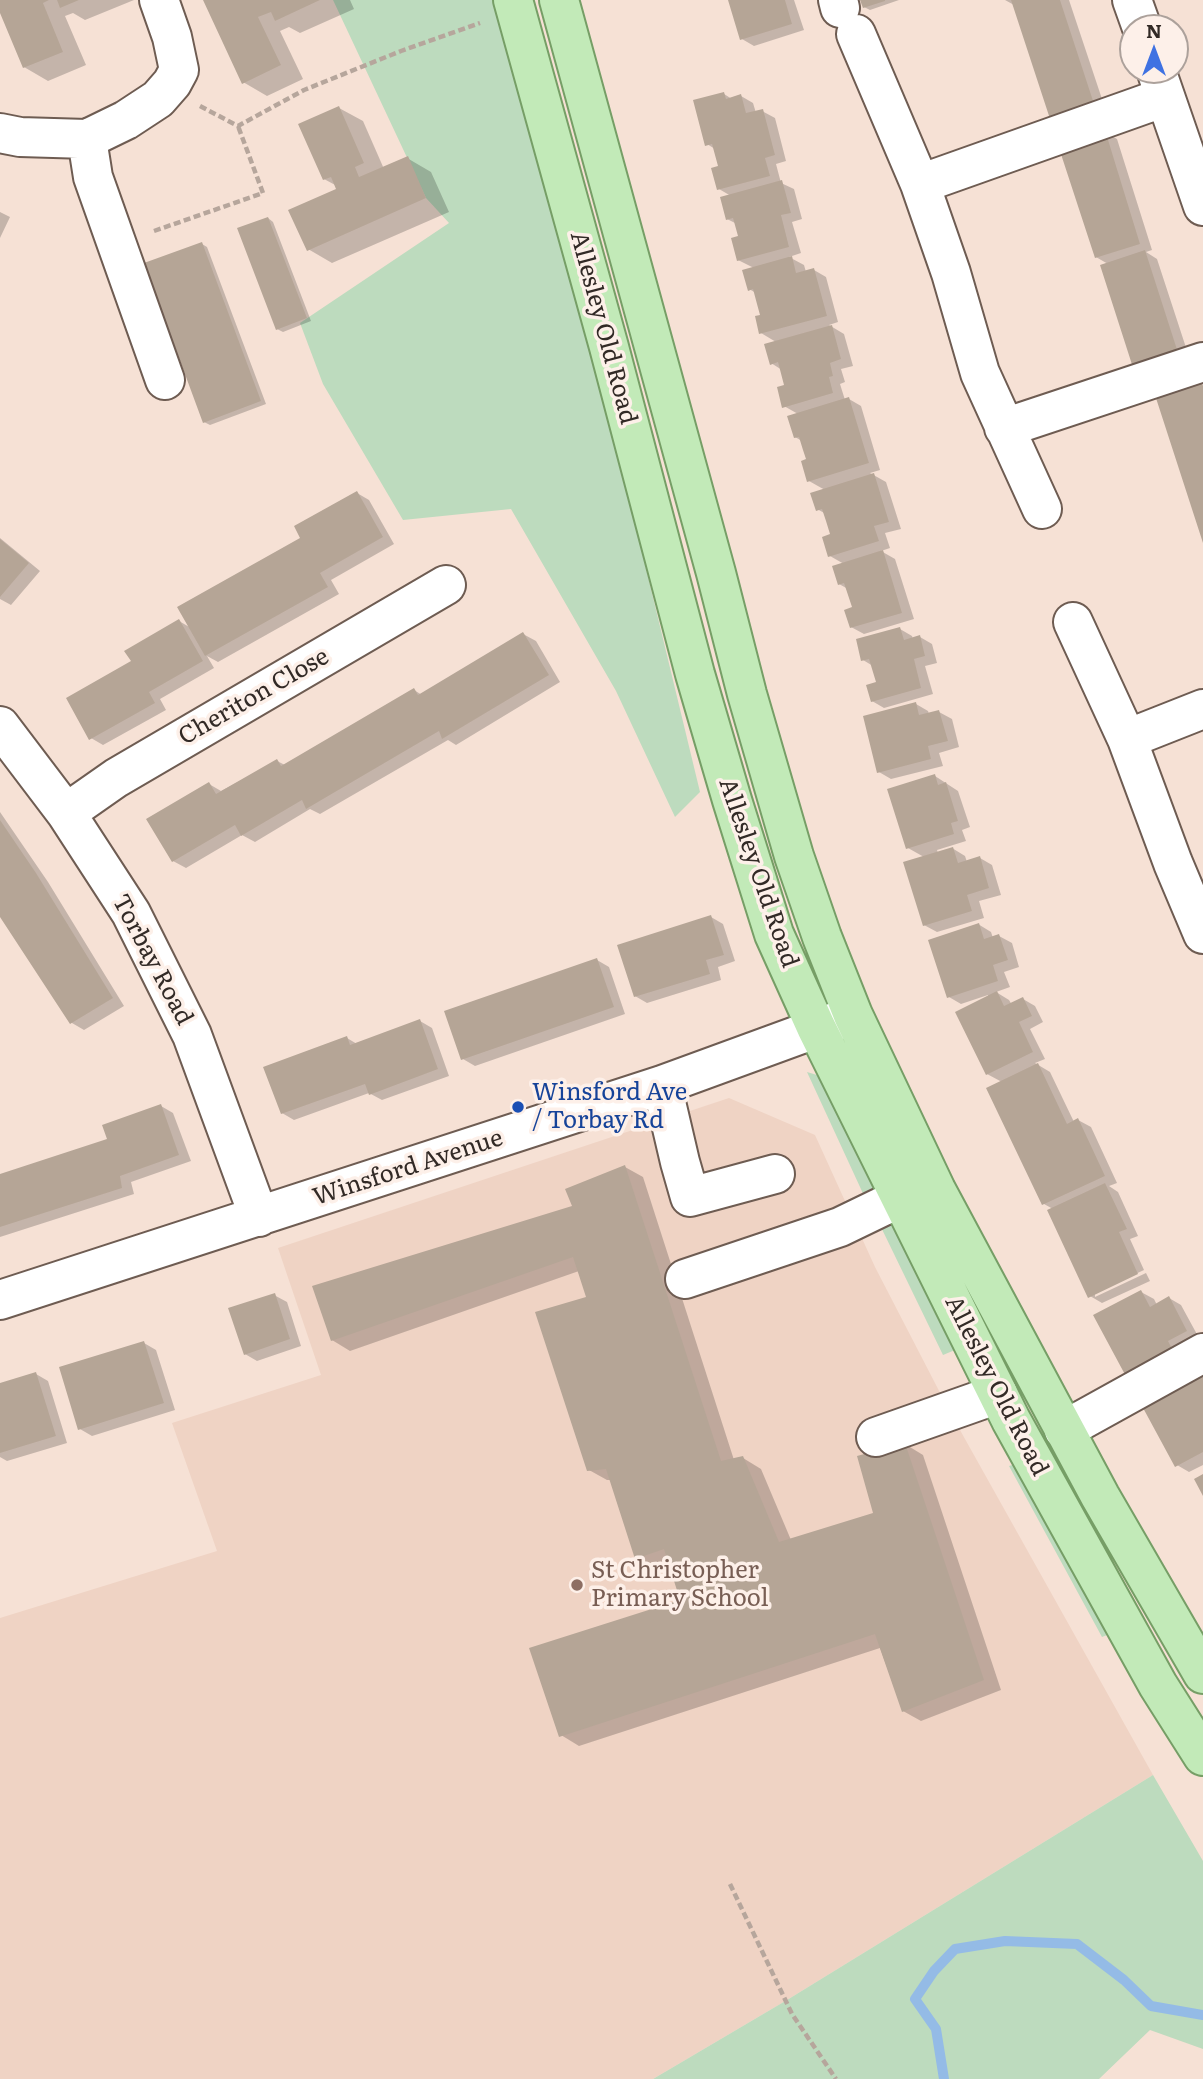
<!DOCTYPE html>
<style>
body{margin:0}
#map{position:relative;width:1203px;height:2079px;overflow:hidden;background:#f6e1d5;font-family:Literata,serif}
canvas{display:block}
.north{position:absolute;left:1119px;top:14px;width:70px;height:70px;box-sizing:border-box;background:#fdf0e9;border:2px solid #aca19b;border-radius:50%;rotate:0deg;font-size:19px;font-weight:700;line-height:28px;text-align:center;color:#322a26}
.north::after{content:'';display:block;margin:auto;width:24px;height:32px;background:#3f72e2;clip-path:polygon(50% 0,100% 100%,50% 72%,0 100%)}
</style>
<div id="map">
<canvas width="1203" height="2079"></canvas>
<div class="north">N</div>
</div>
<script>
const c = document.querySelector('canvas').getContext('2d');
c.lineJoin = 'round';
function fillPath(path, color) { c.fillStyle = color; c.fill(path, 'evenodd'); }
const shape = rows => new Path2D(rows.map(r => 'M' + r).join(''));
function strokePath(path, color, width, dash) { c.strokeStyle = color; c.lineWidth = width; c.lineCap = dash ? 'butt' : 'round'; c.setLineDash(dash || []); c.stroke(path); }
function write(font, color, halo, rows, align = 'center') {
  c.font = font + ' Literata,serif'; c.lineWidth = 7; c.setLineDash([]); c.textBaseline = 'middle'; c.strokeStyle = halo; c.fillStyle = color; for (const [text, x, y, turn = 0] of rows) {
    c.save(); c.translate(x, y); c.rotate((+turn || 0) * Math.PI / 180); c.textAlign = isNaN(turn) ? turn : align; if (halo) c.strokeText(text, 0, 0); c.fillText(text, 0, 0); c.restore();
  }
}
fillPath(shape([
 [729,1098,815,1135,875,1267,951,1414,1153,1775,787,2000,653,2079,0,2079,0,1618,217,1551,172,1423,321,1375,278,1248]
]), '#efd3c4');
fillPath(shape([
 [333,0,497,0,622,469,700,792,675,817,616,691,511,509,403,520,323,384,300,323,449,223,426,198],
 [807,1072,827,1078,882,1194,866,1200],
 [894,1215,955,1350,943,1355,878,1221],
 [1022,1462,1115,1632,1102,1637,1009,1466],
 [1153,1775,1203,1861,1203,2049,1150,2030,1099,2079,653,2079,787,2000]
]), '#bddbbe');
fillPath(shape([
 [0,0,134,0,85,20,73,13,65,16,86,65,48,81,24,67,0,9],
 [205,0,350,0,354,9,300,33,289,27,280,31,303,79,267,96,243,82],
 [729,0,794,0,804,30,754,46,742,39],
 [862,0,899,0,870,10,864,7],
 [1005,0,1069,0,1109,120,1067,134,1014,5],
 [724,94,732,99,741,96,753,103,756,113,762,111,775,118,786,161,776,164,781,183,794,189,802,219,792,222,801,253,789,257,804,265,806,272,814,270,826,277,838,322,829,325,844,334,853,366,841,369,845,382,840,384,845,400,849,399,861,406,880,470,870,473,886,482,901,529,885,533,890,548,881,551,895,559,914,619,864,634,851,627,854,609,848,589,839,584,844,564,830,556,832,535,826,514,817,509,825,490,809,481,808,460,802,441,795,437,798,414,784,406,786,386,782,370,771,363,776,342,761,333,762,316,756,293,749,289,754,268,738,260,740,237,737,224,727,219,731,196,719,189,720,167,715,149,707,144],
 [339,108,363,121,384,169,407,158,431,172,449,212,332,263,308,249,339,190,337,186,324,179],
 [1105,132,1117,139,1152,250,1146,252,1157,259,1193,369,1150,382,1108,264,1096,257],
 [0,212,10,217,0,238],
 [268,218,273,222,311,321,283,332,277,329],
 [202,244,207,247,266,404,210,425,204,422],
 [357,493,369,500,394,544,331,580,339,594,218,662,207,656,214,668,160,699,166,710,103,745,91,738,133,662,179,621,191,628],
 [0,538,40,571,11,605,0,599],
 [900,629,912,636,913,639,920,637,932,644,937,663,925,666,933,694,884,708,872,701,878,683,873,666,863,660],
 [523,634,536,641,560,682,456,745,448,740,320,814,310,809,255,842,242,835,186,868,173,861,209,784,221,791,277,761,285,765,414,690,422,695],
 [916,704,928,711,929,714,939,712,952,719,959,747,939,753,943,766,891,779,879,772],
 [935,776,958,791,970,827,962,830,966,841,937,850,938,853,952,848,965,856,967,862,980,858,992,865,1001,895,979,901,984,918,937,932,924,925,924,857,908,848],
 [0,812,48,882,124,1006,84,1030,72,1023,0,914],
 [711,917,723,924,735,961,718,967,721,980,647,1003,635,996],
 [978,924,991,932,993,938,999,936,1012,943,1019,967,1004,972,1010,987,996,992,1009,1000,1012,1005,1023,999,1035,1006,1043,1022,1030,1029,1045,1059,1035,1063,1050,1072,1074,1122,1078,1120,1091,1127,1117,1183,1109,1186,1118,1192,1138,1236,1130,1239,1144,1270,1095,1293,1095,1297,1146,1273,1150,1281,1102,1303,1090,1296,1053,1209,1044,1204,1002,1082,987,1074,988,995,961,1004,949,997],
 [597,960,609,967,625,1014,475,1066,463,1059],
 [420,1021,432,1028,449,1076,382,1100,369,1093,294,1120,282,1113,347,1038,357,1044],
 [161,1106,173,1113,191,1161,131,1182,134,1194,0,1237,0,1175,109,1141],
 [625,1167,643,1177,734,1460,743,1458,761,1469,791,1540,875,1514,905,1444,923,1455,1001,1690,921,1721,903,1711,880,1648,579,1746,561,1735,682,1601,671,1563,654,1568,636,1558,611,1480,607,1480,589,1470,588,1298,579,1271,350,1351,332,1340,574,1207],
 [1141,1292,1154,1299,1157,1305,1169,1298,1181,1305,1199,1338,1143,1388],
 [274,1295,287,1302,301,1346,257,1361,245,1354],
 [144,1343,156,1350,175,1410,92,1436,80,1429],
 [36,1374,48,1381,67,1443,7,1461,0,1457,0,1385],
 [1203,1375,1203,1465,1189,1472,1177,1465]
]), '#0003');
strokePath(shape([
 [944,2079,936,2029,915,1999,934,1971,955,1949,1005,1941,1077,1944,1124,1980,1151,2006,1203,2015]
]), '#94bbe6', 10);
fillPath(shape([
 [0,0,49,0,43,3,63,52,23,68,0,13],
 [57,0,79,0,60,8],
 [203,0,320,0,275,21,271,12,258,17,281,65,242,84],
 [728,0,785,0,792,24,740,40],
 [860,0,885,0,885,1,863,8],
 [1011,0,1060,0,1097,113,1053,128],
 [724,92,726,99,741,94,746,113,763,109,775,155,765,158,770,176,717,190,711,168,718,166,712,144,705,146,693,100],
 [339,106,364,163,355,167,359,177,408,156,426,198,307,251,288,210,336,189,331,177,323,180,298,124],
 [1105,130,1140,244,1095,258,1058,145],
 [782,180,791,213,781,215,789,247,737,261,731,238,738,236,733,218,726,220,720,197],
 [268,217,307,318,276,330,237,228],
 [202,242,261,401,203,423,144,263],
 [1145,250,1181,362,1136,377,1100,265],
 [792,256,796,273,814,268,827,316,759,334,755,316,760,315,757,304,753,289,748,291,742,270],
 [832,325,841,359,830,363,833,376,829,377,833,393,782,408,777,387,784,385,778,362,770,365,764,344],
 [1201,380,1203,386,1203,543,1155,395],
 [849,397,869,463,807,482,801,461,806,459,803,450,799,437,794,438,787,416],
 [874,473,889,522,874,526,879,541,828,557,822,537,830,534,826,521,822,509,816,511,810,493],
 [357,491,383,537,320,573,328,587,205,656,177,607,300,538,294,526],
 [0,539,29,563,0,597],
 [883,550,902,613,850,628,844,610,852,607,844,583,838,585,832,566],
 [179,619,203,661,149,692,155,703,89,740,66,698,131,661,124,651],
 [900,627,904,640,920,635,925,656,914,659,921,688,871,702,866,685,876,682,869,659,861,661,856,639],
 [523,632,549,675,442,739,439,731,306,809,302,800,241,836,235,825,172,862,146,819,209,782,216,794,277,759,281,766,414,688,418,695],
 [916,702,919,715,939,710,948,741,928,746,931,759,877,773,863,716],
 [935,774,938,785,946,782,958,821,951,823,954,834,906,849,887,789],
 [0,820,36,873,113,998,70,1024,0,917],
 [953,847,958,863,980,856,989,888,967,895,972,911,923,926,903,862],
 [711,915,724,955,706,960,710,974,634,997,617,945],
 [979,923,984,939,999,934,1008,960,993,965,998,981,947,998,928,940],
 [597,958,614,1007,461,1060,444,1011],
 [997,991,1004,1006,1023,997,1032,1016,1019,1022,1033,1052,986,1075,955,1012],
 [420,1019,438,1069,369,1095,365,1084,281,1114,263,1067,347,1036,350,1045],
 [1038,1063,1067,1124,1078,1118,1105,1176,1042,1205,986,1088],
 [161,1104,179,1155,120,1176,122,1188,0,1227,0,1174,107,1139,102,1125],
 [625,1165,721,1461,743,1456,779,1542,873,1513,857,1456,905,1443,984,1680,902,1712,875,1634,559,1737,529,1648,680,1600,664,1549,635,1559,606,1469,587,1471,535,1312,586,1297,573,1257,331,1341,312,1286,572,1206,565,1189],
 [1105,1183,1127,1229,1119,1232,1138,1274,1088,1298,1047,1210],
 [1141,1290,1150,1307,1169,1296,1187,1331,1168,1341,1177,1358,1129,1382,1093,1315],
 [275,1293,290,1339,244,1355,228,1308],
 [144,1341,164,1403,78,1430,59,1367],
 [36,1372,56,1436,0,1453,0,1383],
 [1203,1373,1203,1452,1175,1467,1142,1406],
 [1203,1474,1203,1496,1194,1479]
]), '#b5a596');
const minor = shape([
 [838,0,840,8],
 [1132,0,1142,28],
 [856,34,920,184],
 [1156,70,1203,206],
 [0,133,20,137,87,139,126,120,158,99,172,83,179,70,172,37,159,0],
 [87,139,93,177,165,380],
 [1004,428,1203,362],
 [1042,509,980,373,951,273,920,184,1165,97],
 [1073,622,1127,739,1203,709],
 [0,726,66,813,131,913,192,1035,259,1217],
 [1127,739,1173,863,1203,934],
 [66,813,116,778,446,585],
 [662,1085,680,1162,690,1197,775,1174],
 [685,1279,840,1227,900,1198],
 [0,1300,662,1085,848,1017],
 [1064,1430,1203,1353],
 [876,1437,998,1394]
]);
const major = shape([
 [513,0,609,347,695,674,732,800,774,934,816,1027,1011,1420,1158,1685,1203,1756],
 [559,0,716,573,747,694,794,856,822,937,853,1015,936,1190,1100,1496,1203,1674]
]);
strokePath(minor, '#6e5c52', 42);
strokePath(major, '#769e66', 42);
strokePath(shape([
 [200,106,238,126,304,90,401,51,480,23],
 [154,231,263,193,238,126],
 [730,1884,792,2014,836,2079]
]), '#b6a69c', 4.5, [7, 3.5]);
strokePath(minor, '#fff', 38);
strokePath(major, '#c2eab8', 38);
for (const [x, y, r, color] of [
 [518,1107,7,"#1a4fb4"],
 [577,1585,7,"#8d6e63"]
]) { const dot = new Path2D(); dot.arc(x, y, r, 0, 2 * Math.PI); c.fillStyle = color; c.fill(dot); strokePath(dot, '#fdf0e9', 2.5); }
write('24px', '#322a26', '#fdf0e9', [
 ["Allesley Old Road",603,328,75],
 ["Cheriton Close",254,697,-30],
 ["Allesley Old Road",758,873,71],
 ["Torbay Road",152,960,62],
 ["Winsford Avenue",408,1168,-18],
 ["Allesley Old Road",996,1386,63]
]);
write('24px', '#164399', '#fdf0e9', [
 ["Winsford Ave",532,1093],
 ["/ Torbay Rd",532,1121]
], 'left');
write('24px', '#785e54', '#fdf0e9', [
 ["St Christopher",591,1571],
 ["Primary School",591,1599]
], 'left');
</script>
